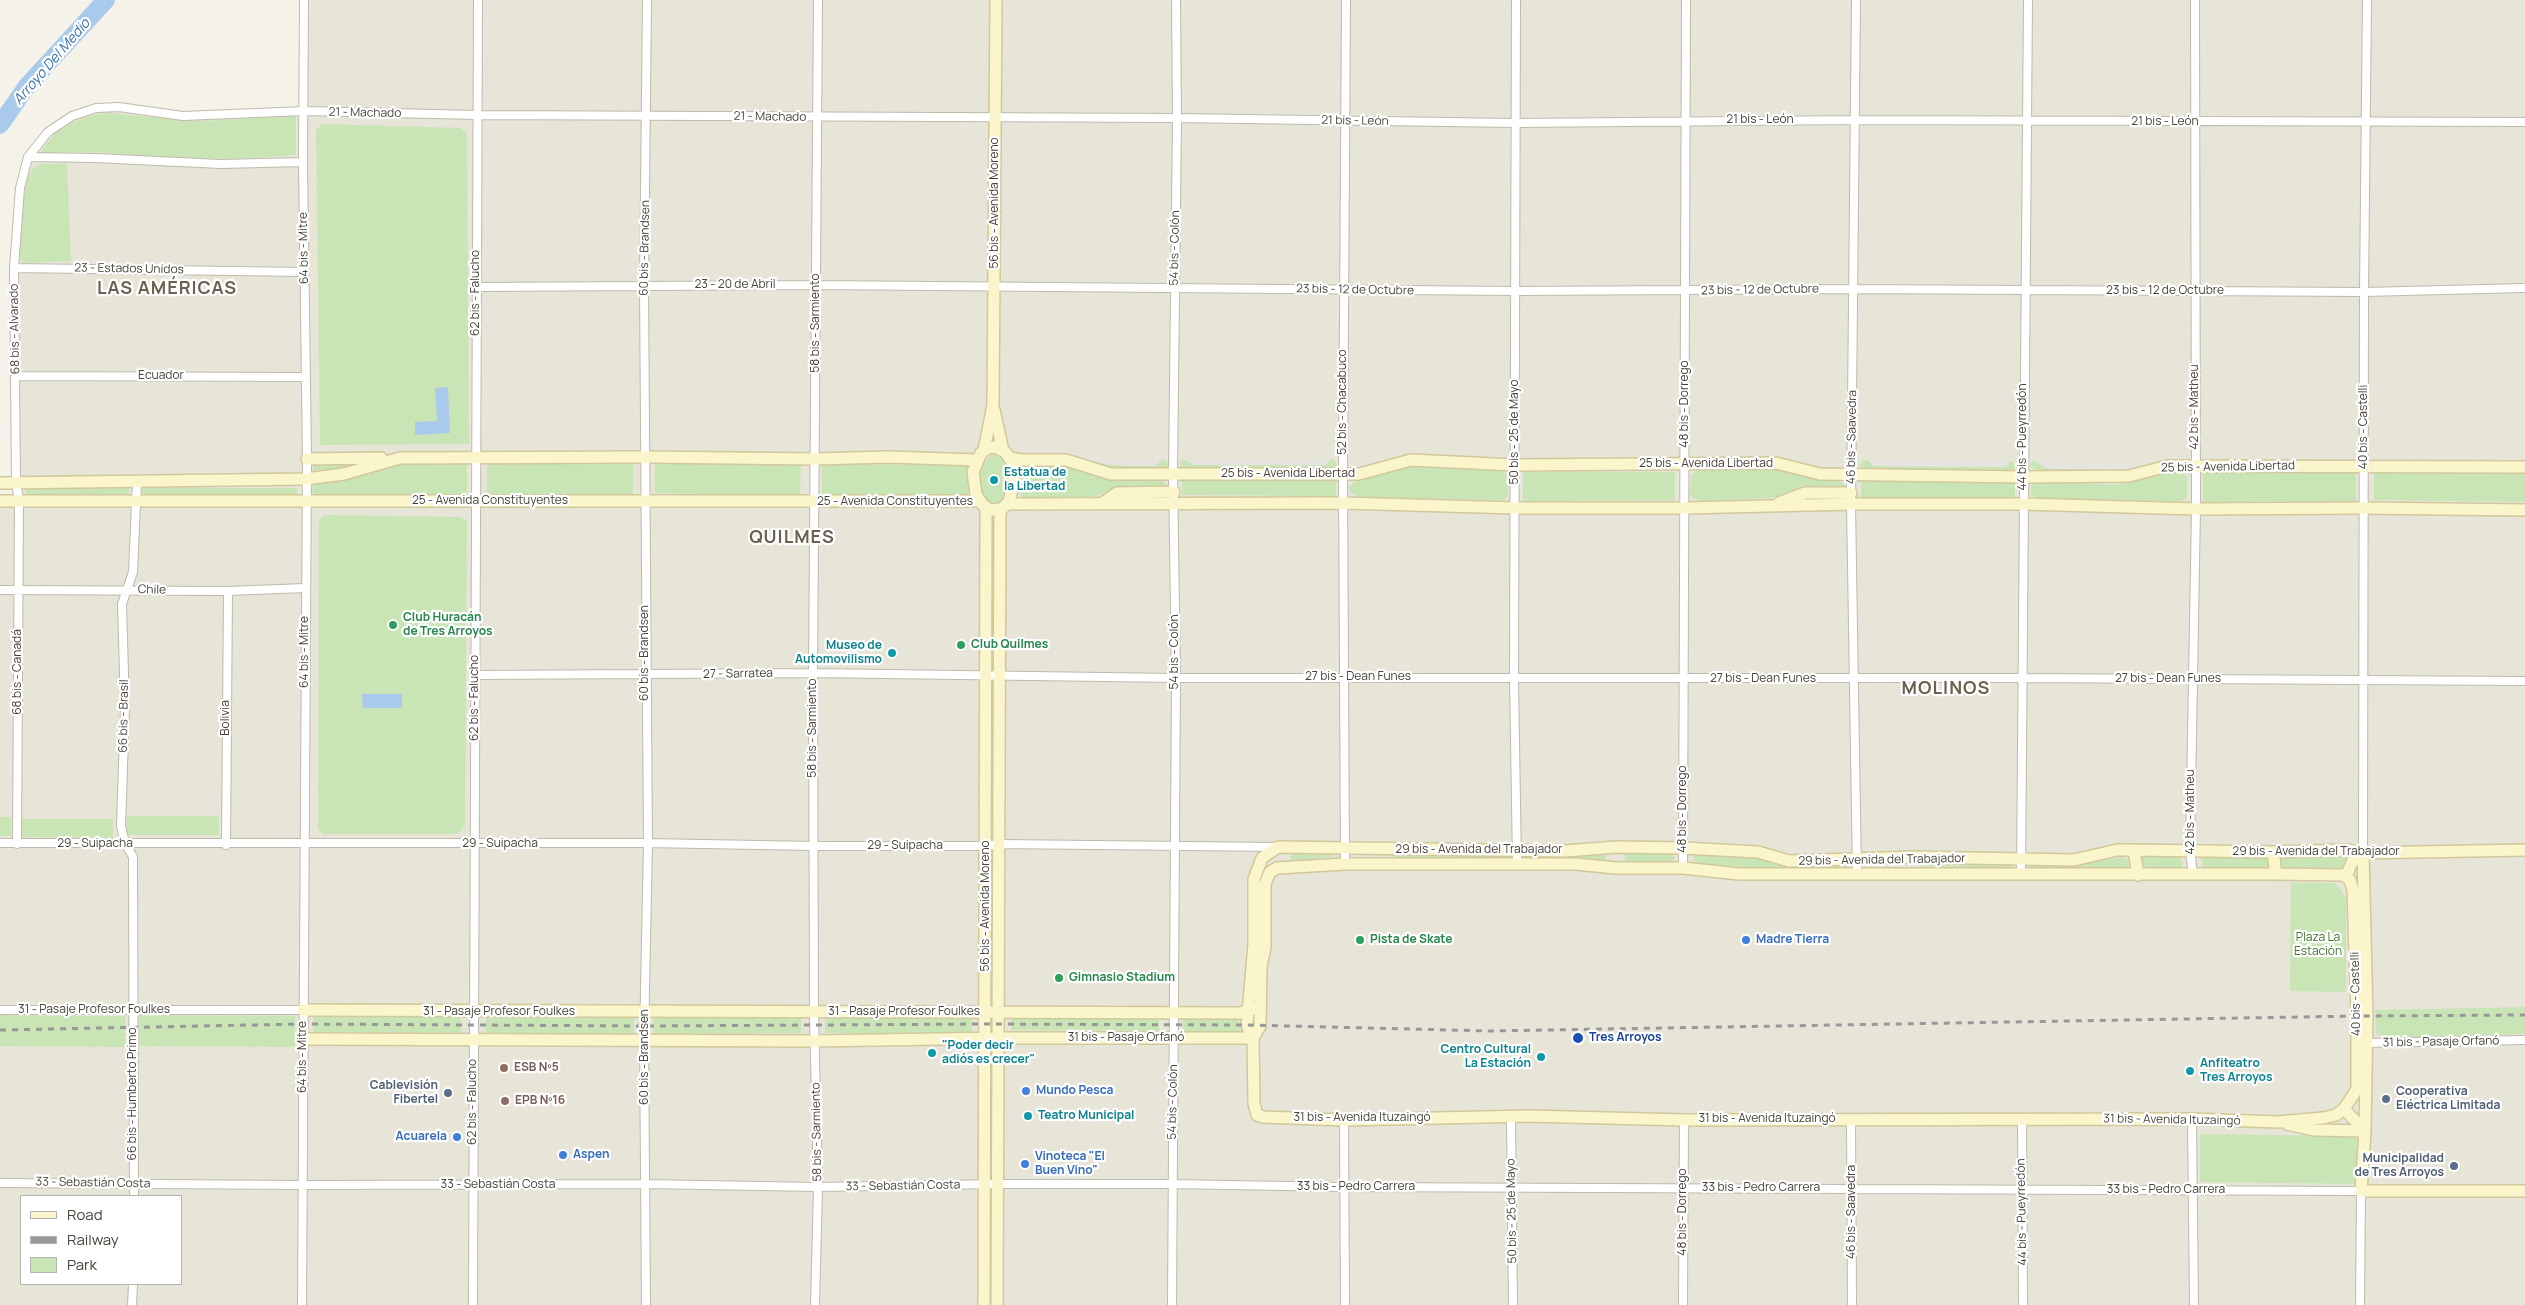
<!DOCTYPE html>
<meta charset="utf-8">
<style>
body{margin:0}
#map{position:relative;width:2525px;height:1305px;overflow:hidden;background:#f4f2e9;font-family:Manrope,sans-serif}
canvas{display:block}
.legend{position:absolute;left:20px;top:1195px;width:162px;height:90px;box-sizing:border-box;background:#fff;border:1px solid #b5b4af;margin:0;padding:6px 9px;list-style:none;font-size:15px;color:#474338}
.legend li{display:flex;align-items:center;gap:10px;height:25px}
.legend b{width:25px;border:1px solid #b5b4af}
</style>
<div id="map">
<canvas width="2525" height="1305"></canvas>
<ul class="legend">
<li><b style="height:6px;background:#fbf5cc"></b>Road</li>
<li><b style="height:6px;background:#989898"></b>Railway</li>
<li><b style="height:14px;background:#cae5b5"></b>Park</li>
</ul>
</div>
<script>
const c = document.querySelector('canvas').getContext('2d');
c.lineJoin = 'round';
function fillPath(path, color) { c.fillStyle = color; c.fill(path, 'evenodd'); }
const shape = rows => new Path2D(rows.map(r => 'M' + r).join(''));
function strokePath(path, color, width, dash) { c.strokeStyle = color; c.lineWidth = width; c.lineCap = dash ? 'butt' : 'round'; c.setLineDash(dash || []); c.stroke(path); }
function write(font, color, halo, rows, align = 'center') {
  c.font = font + ' Manrope,sans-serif'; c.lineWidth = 4.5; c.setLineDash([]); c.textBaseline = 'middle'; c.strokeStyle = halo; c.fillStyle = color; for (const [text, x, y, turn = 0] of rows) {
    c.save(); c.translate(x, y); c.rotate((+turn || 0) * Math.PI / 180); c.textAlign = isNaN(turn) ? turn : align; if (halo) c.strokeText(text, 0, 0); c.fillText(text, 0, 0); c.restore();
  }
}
fillPath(shape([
 [304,0,2525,0,2525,1305,0,1305,0,501,19,501,14,268,20,188,28,157,48,132,72,116,96,108,183,116,304,111],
 [21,1196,181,1196,181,1284,21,1284]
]), '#e7e4d8');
fillPath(shape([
 [107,113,202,121,296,116,296,154,284,156,232,159,158,157,94,152,43,153,41,151,55,133,71,123,89,116],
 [322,124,461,128,467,134,469,444,320,445,316,130],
 [40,164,67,164,71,261,23,263,19,257,25,183,32,169],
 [992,454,1002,458,1007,476,1005,497,996,505,989,504,983,499,979,477,982,464],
 [1163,459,1168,463,1167,467,1164,469,1113,468,1087,462,1088,460,1108,465,1155,466],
 [1331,459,1334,459,1337,465,1330,468,1185,469,1180,466,1180,462,1182,460,1187,460,1193,465,1324,465],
 [1863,460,1868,460,1874,466,2005,467,2011,461,2017,466,2012,470,1863,469,1859,465],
 [2032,461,2038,462,2045,468,2123,471,2036,470,2030,466],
 [655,462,801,465,800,496,655,493],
 [313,463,352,464,335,471,313,475],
 [400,464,467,464,467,495,316,495,312,492,313,486,315,484,342,480],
 [487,464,633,464,633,495,487,495],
 [822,464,968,465,968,496,822,496],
 [1024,465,1064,466,1100,478,1117,481,1161,480,1167,485,1166,488,1115,490,1092,497,1027,499,1018,493,1018,470],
 [1407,466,1501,471,1508,476,1508,495,1505,499,1501,500,1358,497,1350,491,1349,487,1356,480,1371,478],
 [1773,467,1804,477,1839,481,1846,486,1845,489,1794,491,1771,498,1703,501,1693,498,1690,494,1691,476,1698,470],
 [2374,471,2525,474,2525,502,2374,500],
 [1523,472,1675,472,1675,500,1523,501],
 [2167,472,2180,472,2187,477,2187,496,2184,500,2179,502,2038,498,2031,495,2030,489,2036,481,2116,485],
 [2203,473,2356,473,2356,501,2203,502],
 [1182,480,1336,481,1336,496,1182,495],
 [1861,481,2015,482,2015,497,1861,497],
 [26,488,129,488,129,495,26,495],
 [142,488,297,488,298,495,142,495],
 [324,515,461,517,467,522,465,826,457,834,323,834,318,829,319,521],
 [990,522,994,522,996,665,992,665],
 [992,690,996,690,996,833,992,833],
 [127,816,219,816,219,835,127,835],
 [0,817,11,817,11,836,0,836],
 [21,819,113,819,113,838,21,837],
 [1625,853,1671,853,1675,858,1672,862,1625,862],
 [1291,854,1332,855,1332,857,1290,861],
 [1606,854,1606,862,1524,858,1524,856],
 [1695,854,1744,855,1787,867,1847,866,1847,868,1765,869,1701,864,1693,860],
 [1395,856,1505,856,1505,858,1395,858],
 [2144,856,2181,856,2183,866,2181,868,2146,868,2141,860],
 [2204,856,2266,857,2269,866,2267,868,2204,868,2201,859],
 [2280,856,2348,856,2343,870,2282,869,2278,860],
 [2122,857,2128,860,2130,865,2127,868,2030,868,2031,865,2078,865],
 [991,858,995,858,994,1001,990,1001],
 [1923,863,2012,865,2012,868,1923,866],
 [2291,883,2335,883,2346,898,2346,992,2290,991],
 [2525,1007,2525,1034,2392,1039,2376,1033,2375,1010],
 [0,1015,125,1016,125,1047,0,1046],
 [139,1015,295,1016,295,1047,139,1046],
 [1011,1015,1159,1016,1159,1031,1011,1030],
 [460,1016,461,1032,313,1032,313,1017],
 [972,1017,972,1033,825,1033,825,1018],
 [1183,1017,1238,1019,1241,1028,1236,1033,1182,1032],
 [486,1018,634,1018,634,1034,486,1034],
 [653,1018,801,1018,801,1033,653,1034],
 [990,1053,994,1053,993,1175,989,1175],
 [2200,1134,2357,1136,2356,1184,2200,1182],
 [989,1210,993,1210,992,1305,988,1305]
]), '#cae5b5');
fillPath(shape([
 [1331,459,1325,465,1193,465,1187,460],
 [1088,460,1160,460,1155,466,1108,465],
 [1868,460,2011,461,2005,467,1874,466],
 [2038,462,2137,466,2123,471,2044,468]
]), '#e5e4e1');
fillPath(shape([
 [448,387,450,433,415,435,415,422,437,421,435,388],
 [362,694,402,694,402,708,363,708]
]), '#aacaec');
strokePath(shape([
 [0,125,27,86,106,0]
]), '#aacaec', 18);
const street = shape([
 [1516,0,1514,678,1517,864],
 [1856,0,1851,504,1857,874],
 [28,157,95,158,221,164,303,162],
 [14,268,305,272],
 [476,287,816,285,1516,291,1855,289,2364,292,2525,288],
 [15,376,306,377],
 [0,590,228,591,305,588],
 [475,675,813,673,1176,678,2023,678,2525,681],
 [0,843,648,843,814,846,986,846,1000,844,1278,847],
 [17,844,19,501,16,483,14,268,20,188,28,157,48,132,72,116,96,108,119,107,183,116,304,111,477,115,1177,118,1515,123,1856,120,2525,122],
 [226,845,228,591],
 [2363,853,2364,292,2367,0],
 [1345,864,1343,475,1346,0],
 [1683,868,1686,0],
 [2021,874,2028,0],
 [2193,874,2190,850,2196,509,2195,0],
 [0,1010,303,1010],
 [2364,1043,2525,1040],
 [1511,1118,1513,1305],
 [1851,1119,1852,1305],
 [2022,1119,2023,1305],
 [2192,1119,2194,1305],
 [1344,1120,1345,1305],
 [0,1183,304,1185,645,1184,818,1187,997,1184,1172,1184,1343,1187,2361,1191,2360,1305],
 [134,1196,133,857,125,843,121,826,125,707,122,604,133,572,137,481],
 [132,1305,133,1284],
 [302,1305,307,459,303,162,304,0],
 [473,1305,478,0],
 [646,1305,644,1039,648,843,644,286,647,0],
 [815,1305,818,1187,814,1013,813,673,818,0],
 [1172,1305,1176,678,1173,474,1177,118,1176,0],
 [1683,1305,1684,1120]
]);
const secondary = shape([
 [994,410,1003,451],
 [995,447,1005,452,1012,461,1014,482,1009,501,1003,508,995,510,988,509,982,504,976,494,973,472,981,453,988,448,995,447],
 [984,450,993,405,996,0],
 [1009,458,1023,460,1066,460,1111,474,1359,474,1411,460,1515,465,1776,463,1820,474,2024,477,2129,476,2168,466,2525,467],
 [307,459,381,458],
 [0,483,306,479,344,474,400,458,646,457,816,459,888,457,977,460],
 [0,501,980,501],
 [1103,503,1117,493,1174,492],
 [1779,503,1805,493,1851,493],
 [1007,504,1344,503,1515,508,1685,508,1851,504,2023,504,2196,509,2365,508,2525,510],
 [2134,850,2138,875],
 [2273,852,2276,874],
 [2363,853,2352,862,2346,877,2350,880,2353,890,2357,1016,2357,1089,2344,1109,2365,1131,2361,1191,2525,1191],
 [303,1010,1240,1013,1253,1009],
 [1253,1038,1260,1026,1261,967,1265,947,1265,884,1270,872,1277,868,1345,864,1575,864,1616,868,1683,868,1739,874,2276,874,2342,875,2346,877],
 [303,1039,815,1041,999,1038,1253,1038],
 [2344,1109,2336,1115,2323,1118,2278,1122,2192,1119,1684,1120,1529,1116,1344,1120,1263,1117,1257,1115,1254,1104,1253,1038,1247,1025,1254,944,1254,879,1262,858,1278,847,1565,851,1616,847,1683,848,1758,852,1789,861,1915,857,2074,860,2117,850,2134,850,2273,852,2348,850,2363,853,2525,850],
 [2287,1124,2315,1130,2365,1131,2367,1017,2363,853],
 [984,1305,986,508],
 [997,1305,1000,509]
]);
strokePath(street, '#bfbaac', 10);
strokePath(secondary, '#d1c89c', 14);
strokePath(street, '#fff', 8);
strokePath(secondary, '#fbf5cc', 11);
strokePath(shape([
 [0,1030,302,1024,645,1026,986,1024,1247,1025,1490,1031,2357,1016,2525,1015]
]), '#989898', 3, [6, 6]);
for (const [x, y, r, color] of [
 [994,480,5,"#0f9aa8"],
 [393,625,5,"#2e9e5b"],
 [961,645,5,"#2e9e5b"],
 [892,653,5,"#0f9aa8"],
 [1360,940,5,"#2e9e5b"],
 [1746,940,5,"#3f7fe0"],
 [1059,978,5,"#2e9e5b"],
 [1578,1038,6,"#1a4fb4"],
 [932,1053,5,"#0f9aa8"],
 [1541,1057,5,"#0f9aa8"],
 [504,1068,5,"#8d6e63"],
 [2190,1071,5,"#0f9aa8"],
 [1026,1091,5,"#3f7fe0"],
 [448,1093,5,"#5c6f8a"],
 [2386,1099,5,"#5c6f8a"],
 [505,1101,5,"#8d6e63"],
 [1028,1116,5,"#0f9aa8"],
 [457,1137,5,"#3f7fe0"],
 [563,1155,5,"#3f7fe0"],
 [1025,1164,5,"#3f7fe0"],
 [2454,1166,5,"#5c6f8a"]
]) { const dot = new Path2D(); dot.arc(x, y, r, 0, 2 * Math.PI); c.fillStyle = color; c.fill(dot); strokePath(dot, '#fff', 2); }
write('12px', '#474338', '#fff', [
 ["21 - Machado",365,113,1],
 ["21 - Machado",770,117,1],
 ["21 bis - León",1760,120],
 ["21 bis - León",1355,121,1],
 ["21 bis - León",2165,122],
 ["56 bis - Avenida Moreno",995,203,-90],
 ["64 bis - Mitre",304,248,-91],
 ["60 bis - Brandsen",645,248,-89],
 ["54 bis - Colón",1175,248,-89],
 ["23 - Estados Unidos",129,269,1],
 ["23 - 20 de Abril",735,285],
 ["23 bis - 12 de Octubre",1355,290,1],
 ["23 bis - 12 de Octubre",1760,290,-1],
 ["23 bis - 12 de Octubre",2165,291],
 ["62 bis - Falucho",476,293,-90],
 ["58 bis - Sarmiento",816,323,-90],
 ["68 bis - Alvarado",15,329,-91],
 ["Ecuador",161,376],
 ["52 bis - Chacabuco",1343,402,-90],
 ["48 bis - Dorrego",1685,404,-90],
 ["42 bis - Matheu",2195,407,-90],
 ["40 bis - Castelli",2364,427,-90],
 ["50 bis - 25 de Mayo",1515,432,-90],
 ["46 bis - Saavedra",1852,437,-89],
 ["44 bis - Pueyrredón",2023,437,-90],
 ["25 bis - Avenida Libertad",1706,464],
 ["25 bis - Avenida Libertad",2228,467,-1],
 ["25 bis - Avenida Libertad",1288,474],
 ["25 - Avenida Constituyentes",490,501],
 ["25 - Avenida Constituyentes",895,502],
 ["Chile",152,590,1],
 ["64 bis - Mitre",305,652,-90],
 ["54 bis - Colón",1175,652,-90],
 ["60 bis - Brandsen",645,653,-90],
 ["68 bis - Canadá",18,672,-90],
 ["27 - Sarratea",738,674,-1],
 ["27 bis - Dean Funes",1358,677],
 ["27 bis - Dean Funes",1763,679],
 ["27 bis - Dean Funes",2168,679],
 ["62 bis - Falucho",475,698,-90],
 ["66 bis - Brasil",124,716,-89],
 ["Bolivia",226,718,-90],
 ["58 bis - Sarmiento",813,728,-90],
 ["48 bis - Dorrego",1683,809,-90],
 ["42 bis - Matheu",2191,812,-90],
 ["29 - Suipacha",95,844],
 ["29 - Suipacha",500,844],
 ["29 - Suipacha",905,846],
 ["29 bis - Avenida del Trabajador",1479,850],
 ["29 bis - Avenida del Trabajador",2316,852],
 ["29 bis - Avenida del Trabajador",1882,860,-1],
 ["56 bis - Avenida Moreno",986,906,-90],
 ["40 bis - Castelli",2356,994,-91],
 ["31 - Pasaje Profesor Foulkes",94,1010],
 ["31 - Pasaje Profesor Foulkes",499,1012],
 ["31 - Pasaje Profesor Foulkes",904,1012],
 ["31 bis - Pasaje Orfanó",1126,1038],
 ["31 bis - Pasaje Orfanó",2441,1042,-1],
 ["64 bis - Mitre",303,1057,-90],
 ["60 bis - Brandsen",645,1057,-90],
 ["66 bis - Humberto Primo",133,1094,-90],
 ["62 bis - Falucho",473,1102,-90],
 ["54 bis - Colón",1173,1102,-89],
 ["31 bis - Avenida Ituzaingó",1362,1118],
 ["31 bis - Avenida Ituzaingó",1767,1119],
 ["31 bis - Avenida Ituzaingó",2172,1120,1],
 ["58 bis - Sarmiento",817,1132,-91],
 ["33 - Sebastián Costa",93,1183,1],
 ["33 - Sebastián Costa",498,1185],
 ["33 - Sebastián Costa",903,1186,-1],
 ["33 bis - Pedro Carrera",1356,1187],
 ["33 bis - Pedro Carrera",1761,1188],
 ["33 bis - Pedro Carrera",2166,1190],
 ["50 bis - 25 de Mayo",1512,1211,-91],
 ["48 bis - Dorrego",1683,1212,-90],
 ["46 bis - Saavedra",1852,1212,-90],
 ["44 bis - Pueyrredón",2022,1212,-91]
]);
write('bold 12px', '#0d838f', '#fff', [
 ["Estatua de",1004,473],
 ["la Libertad",1004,487],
 ["Museo de",882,646,"right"],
 ["Automovilismo",882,660,"right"],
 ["\"Poder decir",942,1046],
 ["adiós es crecer\"",942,1060],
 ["Centro Cultural",1531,1050,"right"],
 ["La Estación",1531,1064,"right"],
 ["Anfiteatro",2200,1064],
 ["Tres Arroyos",2200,1078],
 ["Teatro Municipal",1038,1116]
], 'left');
write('bold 12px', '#27864d', '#fff', [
 ["Club Huracán",403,618],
 ["de Tres Arroyos",403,632],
 ["Club Quilmes",971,645],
 ["Pista de Skate",1370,940],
 ["Gimnasio Stadium",1069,978]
], 'left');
write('12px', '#42762e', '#fff', [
 ["Plaza La",2318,938],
 ["Estación",2318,952]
]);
write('bold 12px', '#366cbe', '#fff', [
 ["Madre Tierra",1756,940],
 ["Mundo Pesca",1036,1091],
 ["Acuarela",447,1137,"right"],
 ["Aspen",573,1155],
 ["Vinoteca \"El",1035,1157],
 ["Buen Vino\"",1035,1171]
], 'left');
write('bold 12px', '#164399', '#fff', [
 ["Tres Arroyos",1589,1038]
], 'left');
write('bold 12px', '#785e54', '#fff', [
 ["ESB Nº5",514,1068],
 ["EPB Nº16",515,1101]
], 'left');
write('bold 12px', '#4e5e75', '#fff', [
 ["Cablevisión",438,1086],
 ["Fibertel",438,1100],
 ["Cooperativa",2396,1092,"left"],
 ["Eléctrica Limitada",2396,1106,"left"],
 ["Municipalidad",2444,1159],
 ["de Tres Arroyos",2444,1173]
], 'right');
write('italic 14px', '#376fad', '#fff', [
 ["Arroyo Del Medio",52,62,-49]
]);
c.letterSpacing = '1px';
write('bold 18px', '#696250', '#fff', [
 ["LAS AMÉRICAS",167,289],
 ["QUILMES",792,538],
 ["MOLINOS",1946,689]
]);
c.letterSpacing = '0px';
</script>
